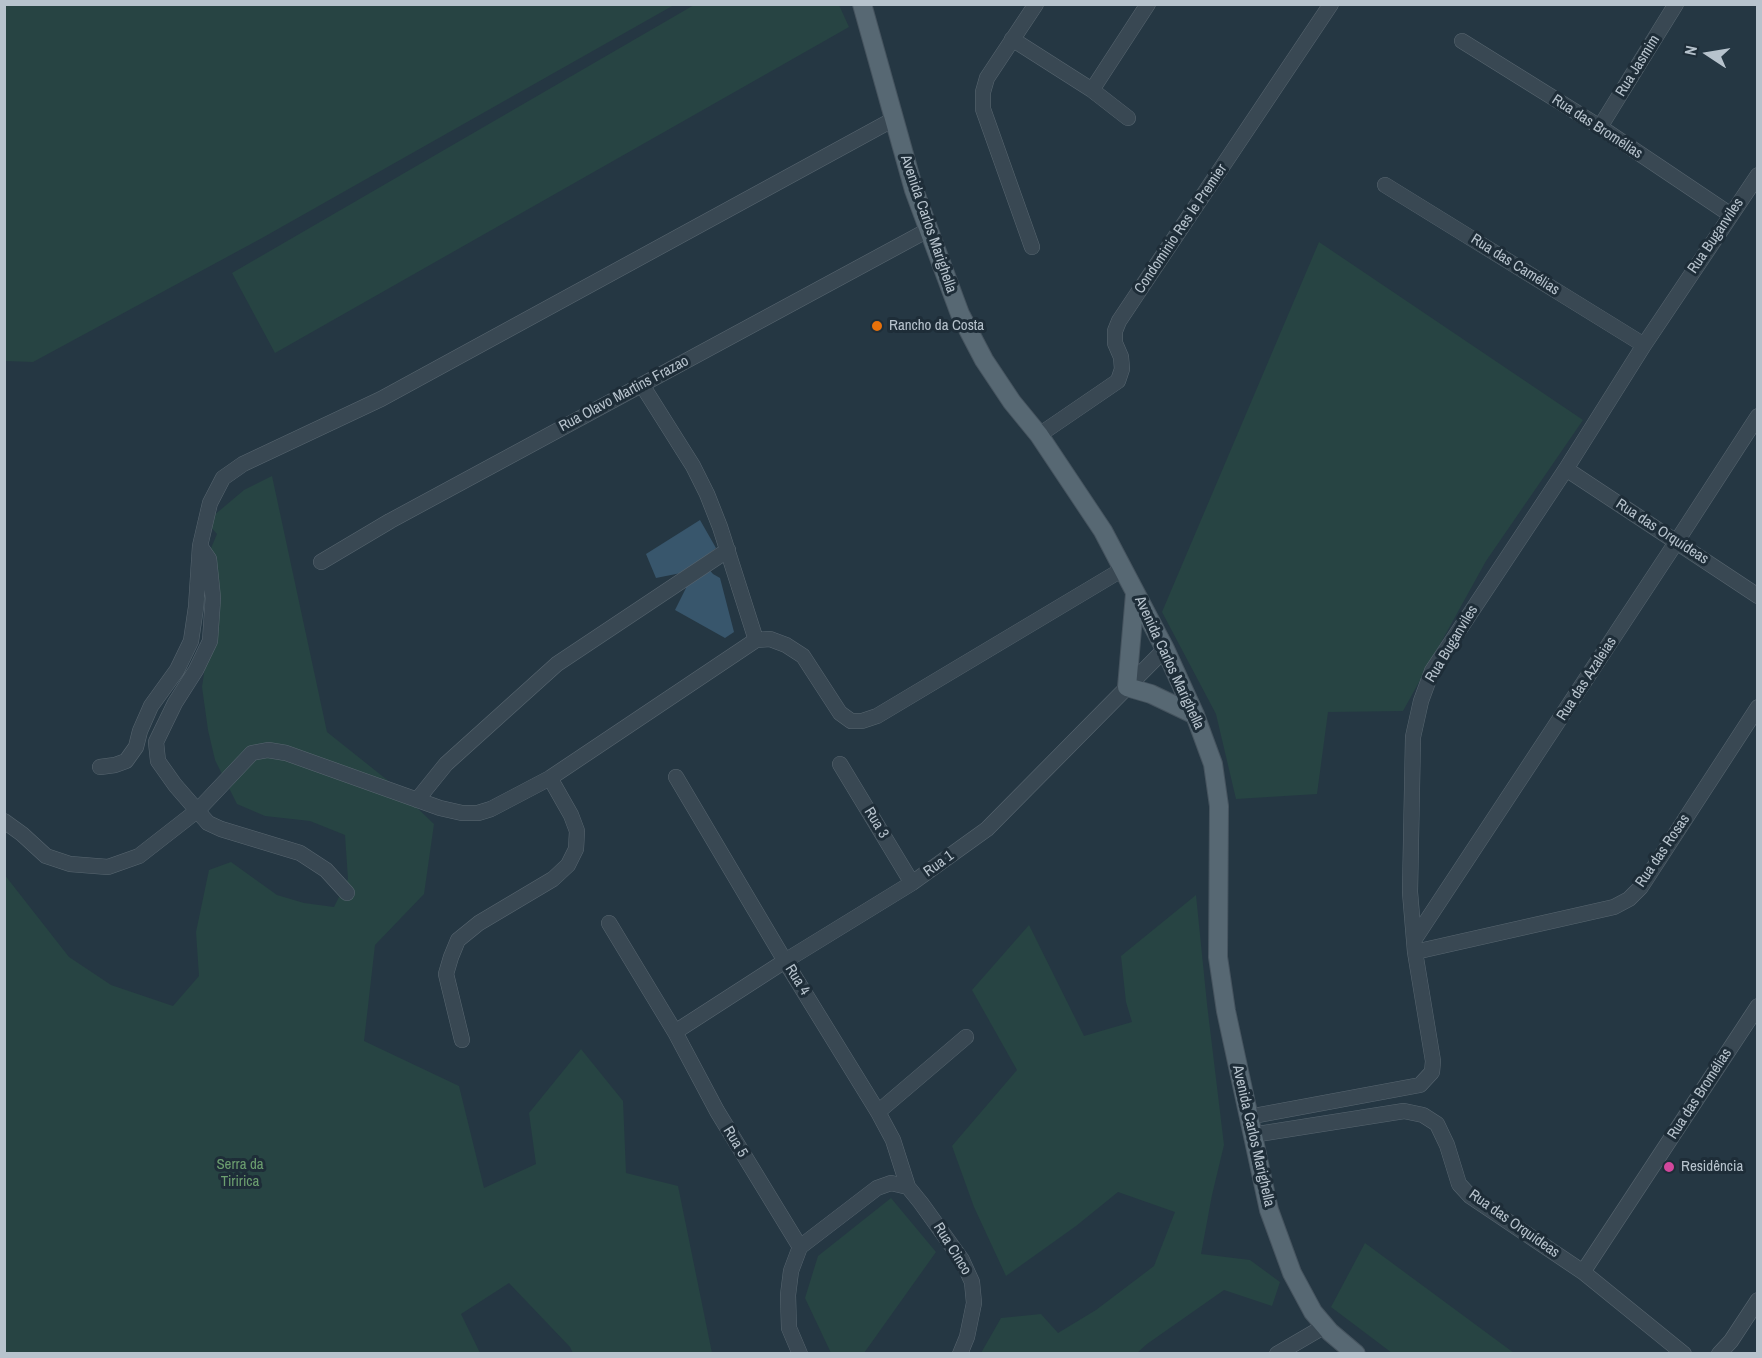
<!DOCTYPE html>
<meta charset="utf-8">
<style>
body{margin:0}
#map{position:relative;width:1762px;height:1358px;overflow:hidden;background:#253743;font-family:"Archivo Narrow",sans-serif}
canvas{display:block}
.frame{position:absolute;inset:0;border:6px solid #b7c3cd;pointer-events:none}
.north{position:absolute;left:1678px;top:24px;width:60px;height:60px;-webkit-text-stroke:4px #1e2d38;paint-order:stroke;rotate:282deg;font-size:16px;font-weight:700;line-height:24px;text-align:center;color:#b7c3cd}
.north::after{content:'';display:block;margin:auto;width:21px;height:27px;background:#b7c3cd;clip-path:polygon(50% 0,100% 100%,50% 72%,0 100%)}
</style>
<div id="map">
<canvas width="1762" height="1358"></canvas>
<div class="frame"></div>
<div class="north">N</div>
</div>
<script>
const c = document.querySelector('canvas').getContext('2d');
c.lineJoin = 'round';
function fillPath(path, color) { c.fillStyle = color; c.fill(path, 'evenodd'); }
const shape = rows => new Path2D(rows.map(r => 'M' + r).join(''));
function strokePath(path, color, width, dash) { c.strokeStyle = color; c.lineWidth = width; c.lineCap = dash ? 'butt' : 'round'; c.setLineDash(dash || []); c.stroke(path); }
function write(font, color, halo, rows, align = 'center') {
  c.font = font + ' "Archivo Narrow",sans-serif'; c.lineWidth = 6; c.setLineDash([]); c.textBaseline = 'middle'; c.strokeStyle = halo; c.fillStyle = color; for (const [text, x, y, turn = 0] of rows) {
    c.save(); c.translate(x, y); c.rotate((+turn || 0) * Math.PI / 180); c.textAlign = isNaN(turn) ? turn : align; if (halo) c.strokeText(text, 0, 0); c.fillText(text, 0, 0); c.restore();
  }
}
fillPath(shape([
 [5,4,674,4,674,5,262,238,33,362,5,361],
 [694,5,839,5,849,27,275,353,232,273],
 [1319,242,1583,420,1486,561,1403,711,1328,712,1317,794,1236,799,1216,714,1162,612],
 [272,476,327,732,391,783,434,824,424,894,375,945,364,1041,459,1086,484,1188,536,1164,529,1113,581,1049,623,1101,626,1173,678,1186,712,1353,573,1353,570,1347,509,1283,461,1314,480,1353,5,1353,4,874,69,957,111,985,173,1006,199,976,196,932,209,870,231,862,277,895,304,903,334,907,348,879,345,835,310,821,265,816,237,804,215,760,208,730,202,687,210,633,209,553,217,534,206,522,244,490],
 [1196,895,1207,1004,1224,1145,1212,1195,1201,1254,1250,1260,1280,1282,1272,1306,1224,1290,1147,1344,1137,1353,981,1353,1001,1318,1041,1314,1058,1333,1096,1310,1154,1266,1175,1212,1118,1192,1076,1226,1006,1276,974,1207,952,1146,1017,1070,972,990,1029,925,1084,1036,1132,1022,1126,1002,1121,956],
 [891,1198,936,1252,864,1353,831,1353,805,1298,818,1256],
 [1365,1243,1514,1353,1392,1353,1331,1307]
]), '#274443');
fillPath(shape([
 [700,520,716,548,701,560,713,574,720,578,734,632,725,638,675,610,686,588,681,573,656,578,646,554]
]), '#38566c');
const minor = shape([
 [1012,39,1092,90,1128,118],
 [1462,41,1600,127,1731,215],
 [1092,90,1148,4],
 [1600,127,1676,4],
 [1385,185,1644,345],
 [1032,247,983,109,983,92,987,78,1036,4],
 [642,385,693,466,707,494,720,527,756,640],
 [1039,435,1118,381,1122,369,1121,357,1115,343,1115,331,1119,321,1331,4],
 [1566,469,1758,596],
 [200,546,209,559,213,598,210,641,196,670,175,703,156,742,158,761,175,785,208,823,221,829,300,853,326,870,347,893],
 [321,562,390,521,928,230],
 [840,764,912,883],
 [100,767,115,765,126,761,136,747,140,731,151,706,177,670,191,641,196,607,200,546,210,503,223,478,243,464,381,399,894,119],
 [676,777,785,961,878,1112,893,1140,908,1187,921,1203,962,1260,972,1282,974,1303,967,1337,960,1354],
 [417,800,446,764,557,664,728,550],
 [4,821,22,834,46,856,70,864,108,867,139,856,198,810,252,753,268,750,286,753,440,808,462,813,478,813,491,809,550,778,756,640,770,639,786,645,803,656,840,713,851,721,862,721,877,716,1123,569],
 [609,923,675,1032,717,1111,800,1247],
 [1414,940,1677,541,1758,416],
 [1415,952,1614,907,1629,899,1641,887,1758,707],
 [675,1032,785,961,912,883,987,829,1165,649],
 [462,1040,446,974,451,957,458,940,479,923,553,879,568,865,576,849,577,831,571,815,550,778],
 [878,1112,966,1037],
 [1248,1117,1420,1085,1432,1072,1433,1061,1415,952,1410,892,1413,737,1421,701,1432,671,1566,469,1644,345,1758,175],
 [1252,1135,1404,1111,1423,1115,1437,1124,1447,1145,1459,1184,1470,1196,1583,1272,1684,1354],
 [800,1247,877,1188,891,1183,908,1187],
 [1583,1272,1758,1006],
 [800,1354,789,1328,788,1295,791,1271,800,1247],
 [1277,1354,1325,1326],
 [1719,1354,1731,1341,1758,1300]
]);
const major = shape([
 [862,4,914,190,960,314,984,360,1012,402,1039,435,1103,531,1165,649,1195,715,1213,764,1219,806,1218,957,1226,1011,1269,1210,1292,1273,1313,1312,1330,1332,1356,1354],
 [1135,594,1127,687,1151,694,1195,715]
]);
strokePath(minor, '#586670', 16);
strokePath(major, '#46545f', 20);
strokePath(minor, '#394853', 15);
strokePath(major, '#576873', 18);
for (const [x, y, r, color] of [
 [877,326,6,"#e8710a"],
 [1669,1167,6,"#d1479c"]
]) { const dot = new Path2D(); dot.arc(x, y, r, 0, 2 * Math.PI); c.fillStyle = color; c.fill(dot); strokePath(dot, '#1e2d38', 2); }
write('15px', '#b7c3cd', '#1e2d38', [
 ["Rua Jasmim",1638,66,-58],
 ["Rua das Bromélias",1597,127,33],
 ["Avenida Carlos Marighella",928,224,71],
 ["Condominio Res le Premier",1181,229,-56],
 ["Rua Buganviles",1716,236,-56],
 ["Rua das Camélias",1515,265,32],
 ["Rua Olavo Martins Frazao",624,394,-28],
 ["Rua das Orquídeas",1662,532,33],
 ["Rua Buganviles",1452,644,-59],
 ["Avenida Carlos Marighella",1169,663,65],
 ["Rua das Azaleias",1587,679,-57],
 ["Rua 3",876,823,59],
 ["Rua das Rosas",1663,851,-56],
 ["Rua 1",939,864,-36],
 ["Rua 4",797,980,58],
 ["Rua das Bromélias",1700,1094,-57],
 ["Avenida Carlos Marighella",1253,1136,77],
 ["Rua 5",735,1142,59],
 ["Rua das Orquídeas",1514,1224,35],
 ["Rua Cinco",952,1249,58]
]);
write('15px', '#b7c3cd', '#1e2d38', [
 ["Rancho da Costa",889,326],
 ["Residência",1681,1167]
], 'left');
write('15px', '#6c9f6f', '#1e2d38', [
 ["Serra da",240,1165],
 ["Tiririca",240,1182]
]);
</script>
